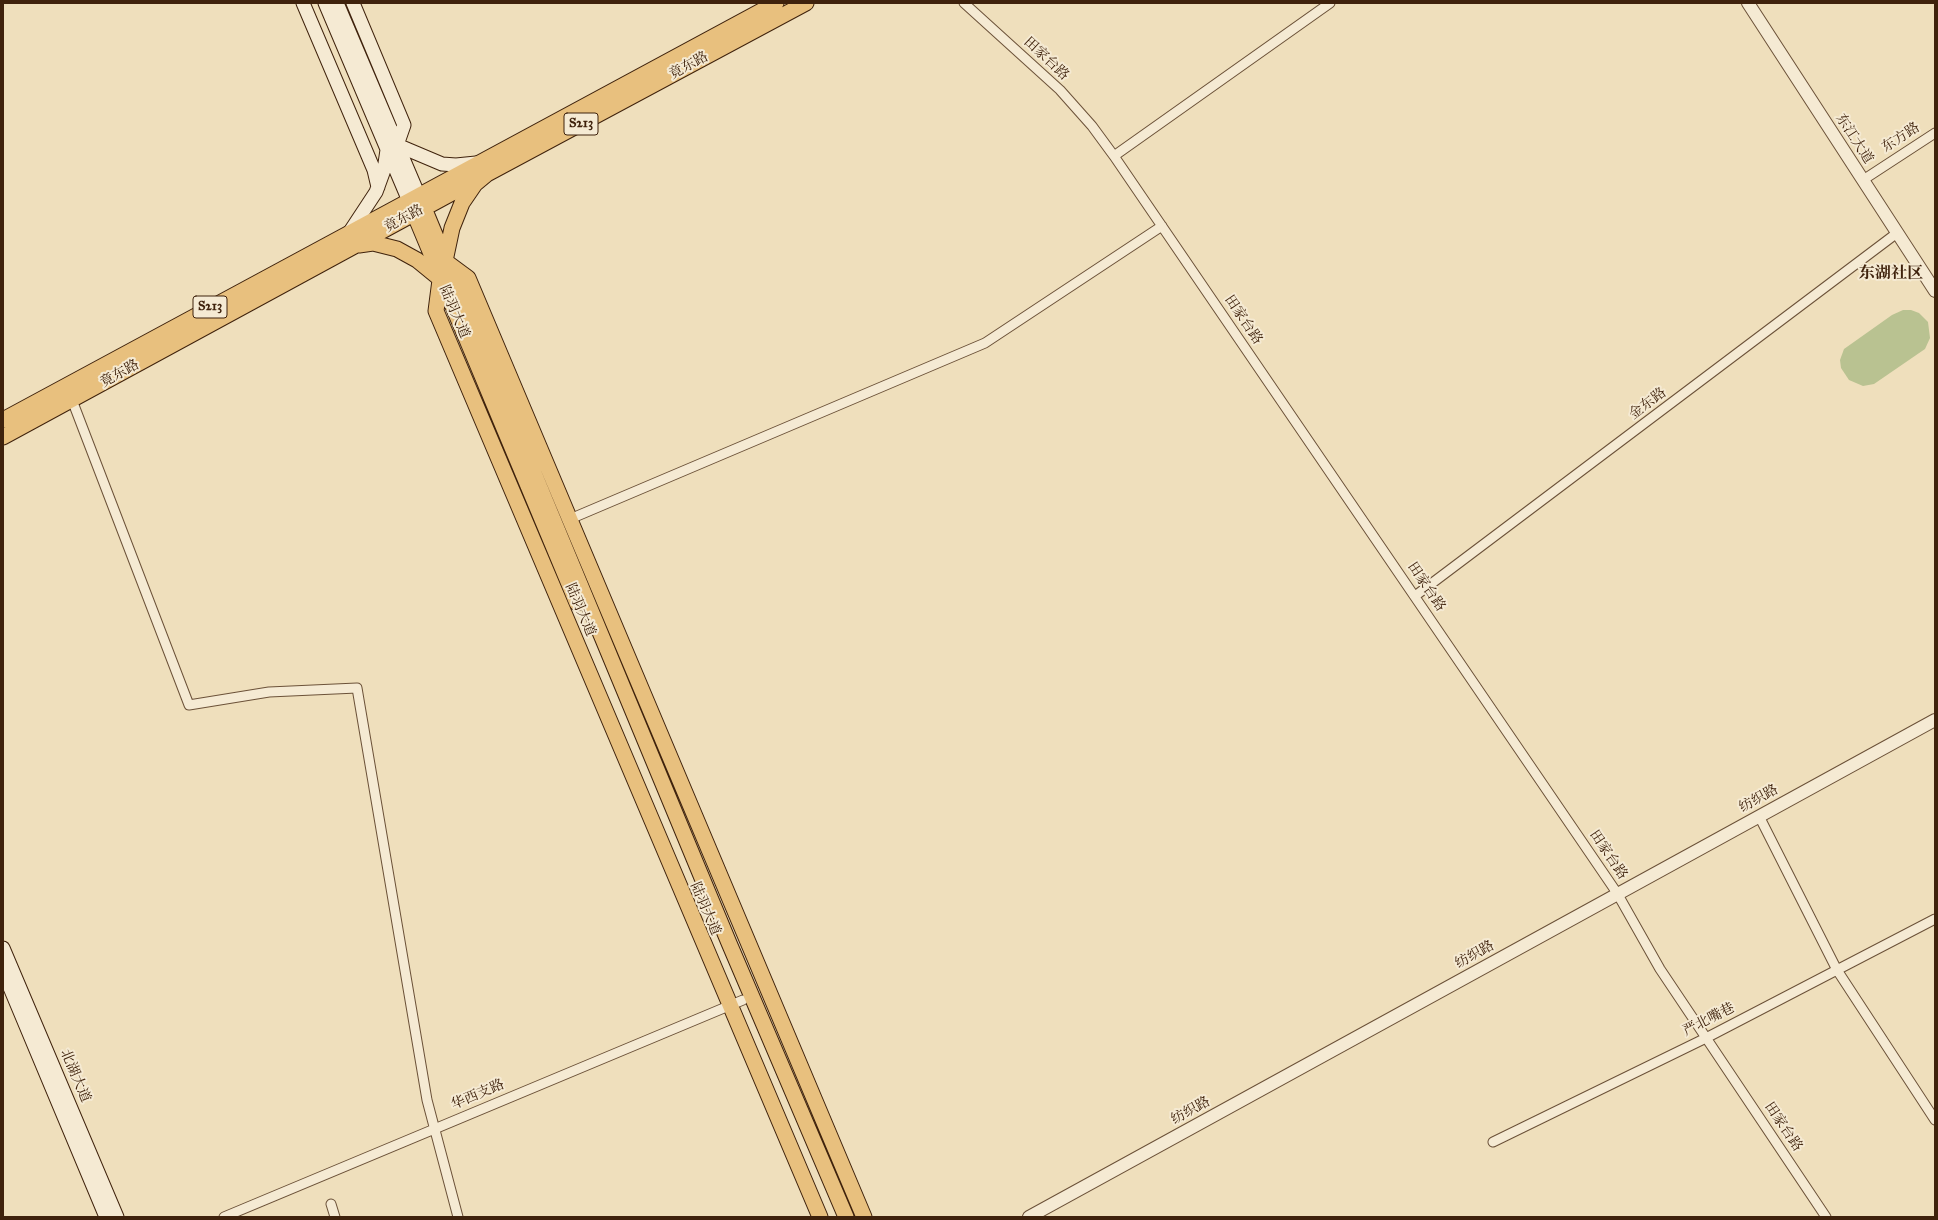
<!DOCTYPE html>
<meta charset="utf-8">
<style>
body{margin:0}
#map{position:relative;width:1938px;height:1220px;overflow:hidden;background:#efdfbc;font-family:"IM FELL Great Primer",serif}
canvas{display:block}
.frame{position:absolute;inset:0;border:4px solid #3f220c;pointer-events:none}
</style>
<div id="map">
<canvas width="1938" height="1220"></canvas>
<div class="frame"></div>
</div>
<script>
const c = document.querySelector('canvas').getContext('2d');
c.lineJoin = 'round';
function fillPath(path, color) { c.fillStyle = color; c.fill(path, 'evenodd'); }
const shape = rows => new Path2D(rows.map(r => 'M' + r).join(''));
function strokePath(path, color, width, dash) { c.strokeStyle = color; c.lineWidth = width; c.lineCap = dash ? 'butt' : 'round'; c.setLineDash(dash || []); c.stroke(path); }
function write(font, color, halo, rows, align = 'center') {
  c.font = font + ' "IM FELL Great Primer","Noto Serif SC",serif'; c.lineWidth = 4; c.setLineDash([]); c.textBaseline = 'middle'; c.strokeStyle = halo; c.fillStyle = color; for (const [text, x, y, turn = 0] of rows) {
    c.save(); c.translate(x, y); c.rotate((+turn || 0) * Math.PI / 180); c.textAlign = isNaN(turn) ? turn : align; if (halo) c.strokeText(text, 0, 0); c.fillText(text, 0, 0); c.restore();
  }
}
fillPath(shape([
 [1903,310,1911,310,1919,313,1928,322,1930,338,1925,349,1874,384,1863,386,1849,380,1841,368,1840,360,1844,349,1892,315]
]), '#b9c291');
const minor = shape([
 [964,3,1060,90,1092,126,1114,156,1617,893,1660,969,1826,1217],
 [1114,156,1330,3],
 [1863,180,1935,133],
 [72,400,189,705,269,692,357,688,427,1100,458,1217],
 [570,519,985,343,1162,226],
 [1415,596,1897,233],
 [1759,816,1837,970,1935,1120],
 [1493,1142,1706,1038,1935,919],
 [331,1204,335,1217],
 [224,1217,743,1000]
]);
const tertiary = shape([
 [1748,3,1935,291],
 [1029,1217,1935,720]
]);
const secondary = shape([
 [303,3,374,170,378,187],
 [325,3,409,201],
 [337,3,419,196],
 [353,3,404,125,397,145,442,164,456,165,476,163],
 [349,233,376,192,384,170,387,150],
 [3,948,117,1217],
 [3,971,106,1217]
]);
const primary = shape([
 [487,174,475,184,462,203,452,228,445,261,468,278,864,1217],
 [419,196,729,943,846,1217],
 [409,201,577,603],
 [359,245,373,243,397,249,417,260,439,278],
 [440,280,436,311,820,1217],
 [3,420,776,3],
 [3,437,487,174,806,3]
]);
strokePath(minor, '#6b5138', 11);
strokePath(tertiary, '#6b5138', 14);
strokePath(secondary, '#3f220c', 15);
strokePath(primary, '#3f220c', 17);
strokePath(minor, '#f5ead3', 9);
strokePath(tertiary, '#f5ead3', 12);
strokePath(secondary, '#f5ead3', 13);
strokePath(primary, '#e8c07e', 15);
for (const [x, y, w] of [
 [581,124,34],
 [210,307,34]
]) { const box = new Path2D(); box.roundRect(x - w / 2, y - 11, w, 22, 3); c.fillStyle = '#f5ead3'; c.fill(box); strokePath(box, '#3f220c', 1); }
write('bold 13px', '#3f220c', null, [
 ["S213",581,124],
 ["S213",210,307]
]);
write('14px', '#3f220c', '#f5ead3', [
 ["田家台路",1046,59,43],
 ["竟东路",689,66,-28],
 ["东方路",1901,138,-33],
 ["东江大道",1854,139,57],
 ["竟东路",404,219,-28],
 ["陆羽大道",454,312,67],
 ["田家台路",1243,320,56],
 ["竟东路",120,374,-29],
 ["金东路",1648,404,-37],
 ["田家台路",1426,587,56],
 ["陆羽大道",580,610,67],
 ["纺织路",1759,799,-29],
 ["田家台路",1608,855,56],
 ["陆羽大道",705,909,67],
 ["纺织路",1475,955,-29],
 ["严北嘴巷",1709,1020,-27],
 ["北湖大道",75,1076,67],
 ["华西支路",478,1095,-23],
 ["纺织路",1191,1111,-29],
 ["田家台路",1783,1127,56]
]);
write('bold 16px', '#3f220c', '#f5ead3', [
 ["东湖社区",1891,274]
]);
</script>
